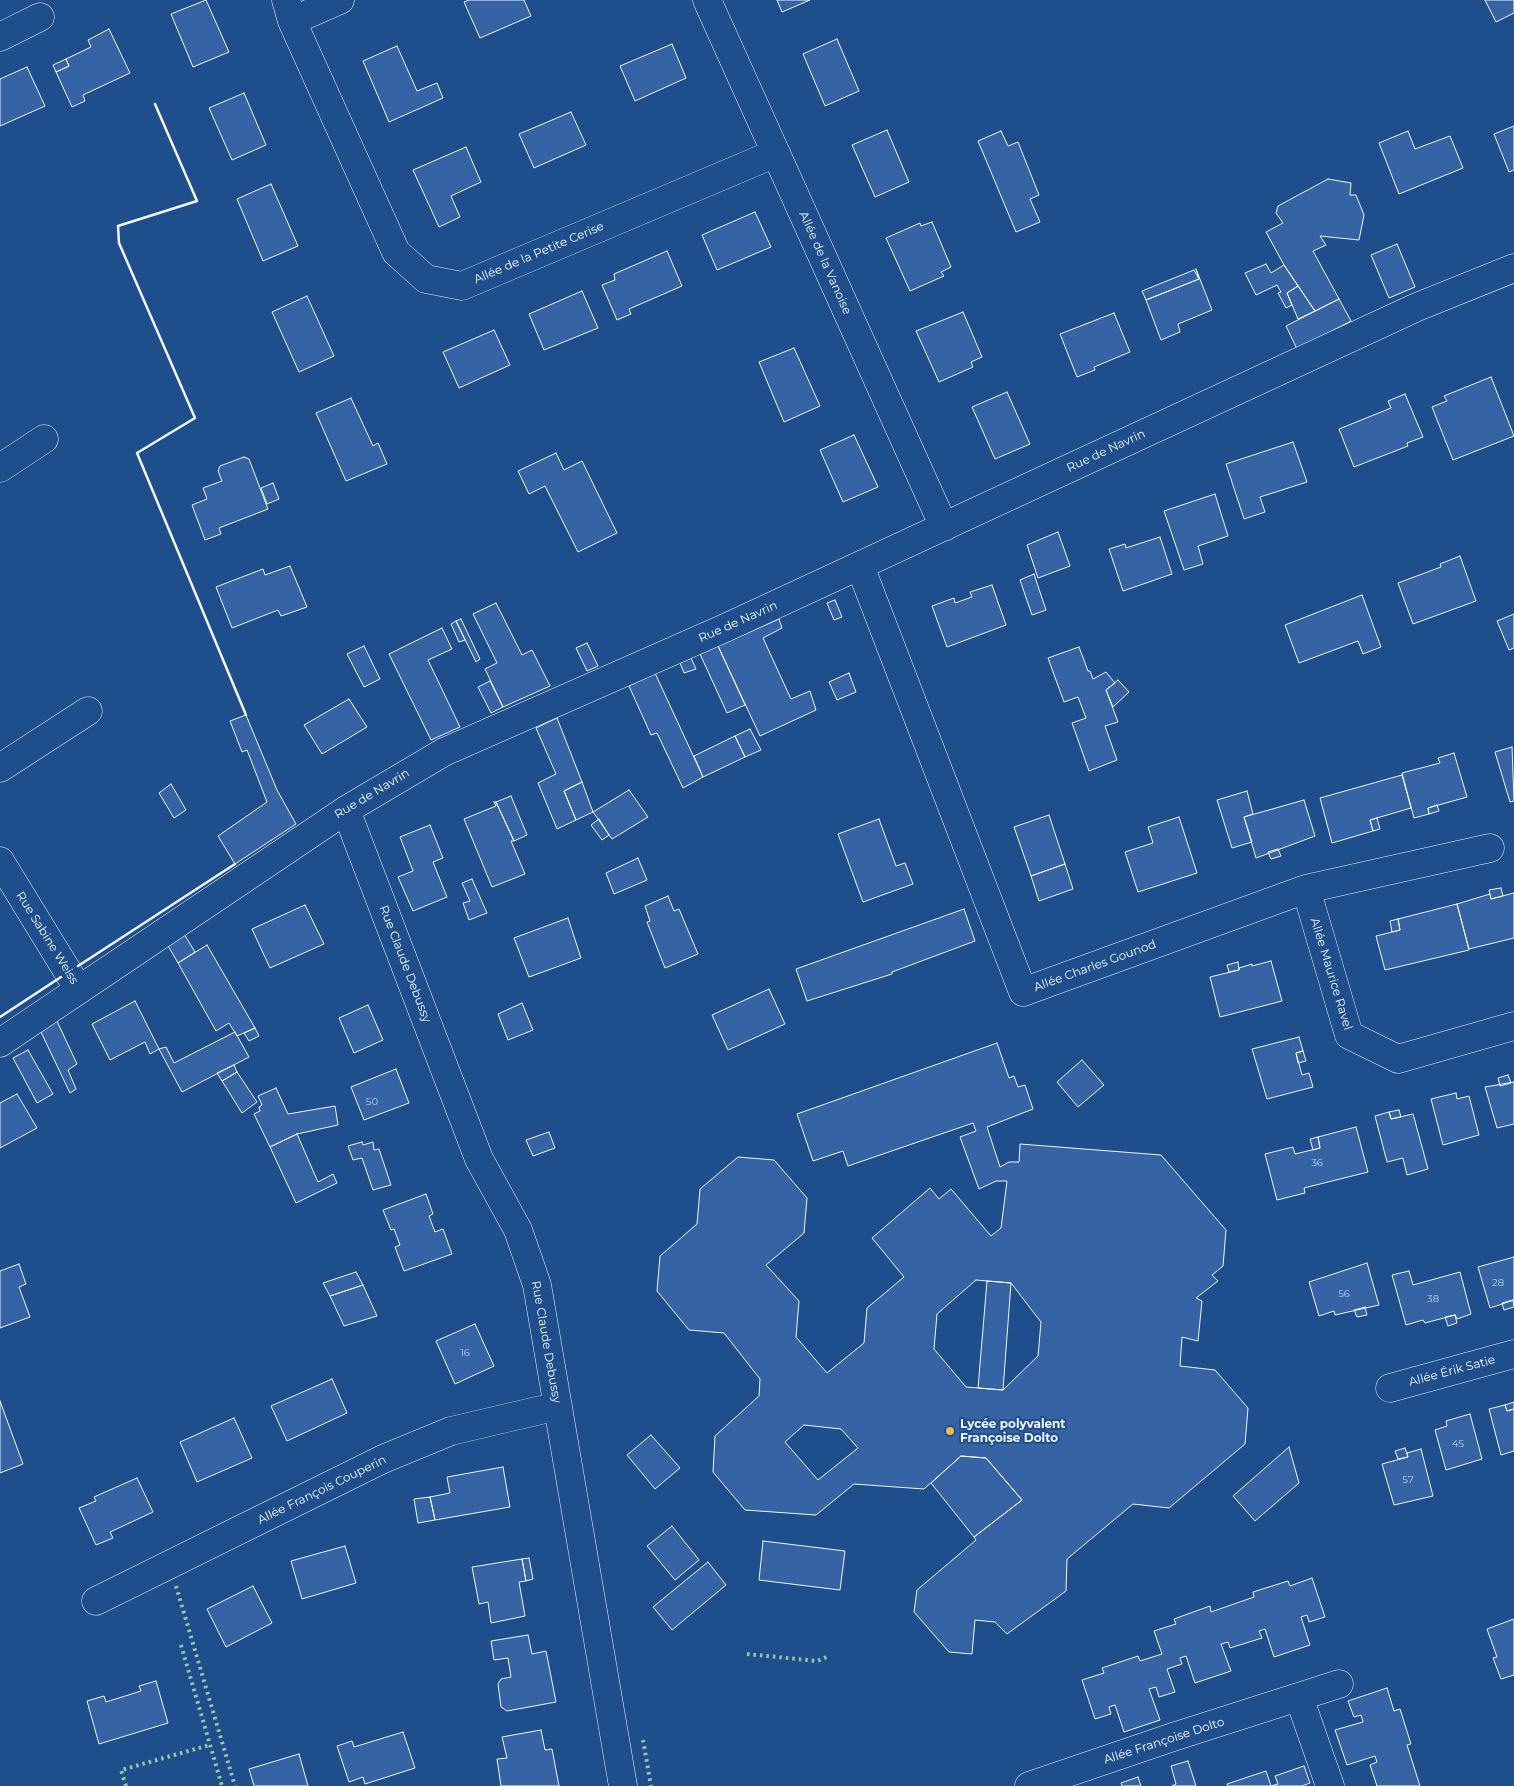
<!DOCTYPE html>
<meta charset="utf-8">
<style>
body{margin:0}
canvas{display:block;background:#1f4e8c}
</style>
<canvas width="1514" height="1786"></canvas>
<script>
const c = document.querySelector('canvas').getContext('2d');
c.lineJoin = 'round';
function fillPath(path, color) { c.fillStyle = color; c.fill(path, 'evenodd'); }
const shape = rows => new Path2D(rows.map(r => 'M' + r).join(''));
function strokePath(path, color, width, dash) { c.strokeStyle = color; c.lineWidth = width; c.lineCap = dash ? 'butt' : 'round'; c.setLineDash(dash || []); c.stroke(path); }
function write(font, color, halo, rows, align = 'center') {
  c.font = font + ' Montserrat,sans-serif'; c.lineWidth = 4; c.setLineDash([]); c.textBaseline = 'middle'; c.strokeStyle = halo; c.fillStyle = color; for (const [text, x, y, turn = 0] of rows) {
    c.save(); c.translate(x, y); c.rotate((+turn || 0) * Math.PI / 180); c.textAlign = isNaN(turn) ? turn : align; if (halo) c.strokeText(text, 0, 0); c.fillText(text, 0, 0); c.restore();
  }
}
const building = shape([
 [206,0,229,52,193,67,171,14,206,0],
 [469,0,524,0,531,16,480,38,464,2,469,0],
 [777,0,810,0,782,12,777,0],
 [1485,0,1514,0,1514,13,1496,22,1485,0],
 [109,29,130,73,83,95,85,101,72,107,56,72,69,66,66,59,91,47,88,40,109,29],
 [837,39,859,91,825,106,803,54,837,39],
 [672,44,686,78,635,101,620,66,672,44],
 [397,46,417,91,437,83,443,98,389,122,363,61,397,46],
 [66,59,69,66,56,72,53,65,66,59],
 [27,67,45,106,0,126,0,79,27,67],
 [244,93,266,145,232,160,209,108,244,93],
 [571,112,586,145,534,168,519,134,571,112],
 [1514,126,1514,170,1509,172,1494,134,1514,126],
 [887,130,909,182,875,197,852,145,887,130],
 [1001,131,1008,146,1018,142,1039,195,1030,199,1040,222,1016,232,978,141,1001,131],
 [1408,131,1415,149,1450,136,1463,168,1399,194,1379,143,1408,131],
 [466,147,481,182,451,196,460,217,439,227,413,170,466,147],
 [1328,179,1351,183,1350,195,1356,195,1364,215,1359,240,1320,236,1326,245,1313,251,1339,299,1315,311,1284,265,1266,232,1283,223,1276,213,1278,206,1328,179],
 [271,184,298,246,263,261,237,199,271,184],
 [755,212,771,247,717,270,702,235,755,212],
 [932,222,951,267,941,272,944,276,910,291,886,238,920,223,921,226,932,222],
 [1397,244,1415,287,1389,298,1371,255,1397,244],
 [667,251,682,286,629,309,631,314,617,320,602,285,615,280,614,274,667,251],
 [1266,264,1271,273,1284,265,1298,286,1287,293,1292,305,1286,308,1278,293,1281,292,1277,285,1256,295,1245,273,1266,264],
 [1196,269,1212,310,1178,324,1180,332,1161,340,1146,300,1199,279,1196,269],
 [1194,270,1199,279,1146,300,1142,291,1194,270],
 [1298,286,1315,311,1298,319,1287,293,1298,286],
 [582,291,598,328,544,350,529,314,582,291],
 [307,296,334,356,299,372,272,312,307,296],
 [1339,299,1351,321,1297,349,1286,326,1339,299],
 [963,312,982,357,971,362,973,367,939,382,916,331,963,312],
 [1114,313,1130,352,1094,367,1095,370,1077,377,1060,334,1114,313],
 [494,330,510,365,459,388,443,352,494,330],
 [794,348,820,406,784,422,759,362,794,348],
 [1491,377,1514,436,1453,460,1432,407,1447,401,1444,396,1491,377],
 [1007,392,1030,444,995,459,972,407,1007,392],
 [1405,394,1423,437,1407,443,1408,446,1354,467,1339,429,1391,408,1388,401,1405,394],
 [351,398,373,446,378,443,387,464,346,481,316,413,351,398],
 [854,435,878,487,843,502,820,450,854,435],
 [1293,442,1307,482,1260,497,1265,512,1244,519,1226,464,1293,442],
 [556,453,564,470,582,461,617,533,578,552,545,486,529,494,518,471,556,453],
 [244,457,249,459,268,509,219,528,221,534,205,540,192,505,207,499,203,488,222,481,218,471,220,466,244,457],
 [273,483,279,499,267,504,261,488,273,483],
 [1215,494,1228,536,1198,546,1203,564,1184,570,1164,511,1215,494],
 [1058,532,1070,566,1038,578,1027,545,1058,532],
 [1160,537,1172,574,1123,591,1109,549,1125,544,1126,548,1160,537],
 [1460,556,1476,601,1413,624,1398,583,1441,567,1440,564,1460,556],
 [290,566,307,607,281,616,278,610,232,628,216,587,263,569,265,575,290,566],
 [1034,574,1046,610,1032,615,1020,580,1034,574],
 [992,585,1006,625,947,647,932,606,954,598,955,603,972,597,970,592,992,585],
 [1362,595,1381,647,1363,654,1358,641,1299,663,1285,625,1362,595],
 [835,600,842,617,834,620,827,603,835,600],
 [496,603,522,655,532,650,550,686,503,707,485,669,497,663,473,614,496,603],
 [1514,614,1514,648,1509,650,1497,621,1514,614],
 [461,619,480,659,476,662,456,621,461,619],
 [779,619,782,628,763,638,791,699,810,691,816,710,760,736,718,646,779,619],
 [456,621,465,640,459,642,451,624,456,621],
 [442,628,452,649,428,660,460,727,431,740,389,654,442,628],
 [587,643,598,666,587,671,576,648,587,643],
 [364,646,380,679,364,687,347,654,364,646],
 [718,646,745,705,727,713,700,654,718,646],
 [1079,647,1088,671,1090,671,1093,679,1106,672,1115,683,1106,690,1118,722,1105,726,1117,760,1089,771,1072,723,1086,718,1078,697,1064,702,1048,658,1079,647],
 [691,658,696,669,684,673,680,663,691,658],
 [655,673,703,777,683,788,657,733,651,735,629,686,655,673],
 [849,673,856,692,837,700,829,682,849,673],
 [1118,680,1129,692,1113,707,1106,690,1118,680],
 [490,681,503,707,491,713,478,687,490,681],
 [349,699,367,727,322,754,304,725,349,699],
 [246,715,277,790,296,824,235,864,218,836,267,802,247,750,242,752,230,721,246,715],
 [557,718,582,782,564,791,576,820,557,829,538,783,556,774,536,728,557,718],
 [750,729,761,750,745,757,735,736,750,729],
 [735,736,745,757,703,777,694,756,735,736],
 [1512,747,1514,801,1510,802,1495,752,1512,747],
 [1454,753,1467,797,1428,808,1429,814,1414,818,1402,773,1440,763,1438,758,1454,753],
 [1402,775,1411,808,1370,820,1373,831,1332,843,1320,798,1402,775],
 [582,782,593,812,576,820,564,791,582,782],
 [171,784,186,810,174,818,159,793,171,784],
 [629,790,648,817,612,839,593,812,629,790],
 [1247,791,1253,814,1244,817,1252,842,1232,848,1217,800,1247,791],
 [511,796,527,835,514,841,496,802,511,796],
 [1304,800,1315,836,1256,858,1244,817,1304,800],
 [494,802,496,802,514,841,511,841,525,874,492,887,464,819,496,806,494,802],
 [1437,805,1439,811,1429,814,1428,808,1437,805],
 [1049,815,1065,864,1031,876,1014,827,1049,815],
 [1179,817,1197,873,1138,892,1125,852,1153,843,1148,827,1179,817],
 [1377,818,1380,829,1373,831,1370,820,1377,818],
 [599,819,609,835,602,840,591,825,599,819],
 [879,819,896,866,905,863,913,884,863,902,838,834,879,819],
 [430,825,443,858,433,862,447,897,413,911,398,877,413,871,400,837,430,825],
 [1278,849,1281,856,1271,859,1268,852,1278,849],
 [638,858,647,880,614,894,606,873,638,858],
 [1065,864,1073,889,1039,901,1031,876,1065,864],
 [472,879,487,913,469,920,463,903,470,901,462,883,472,879],
 [1501,888,1503,896,1491,899,1489,890,1501,888],
 [1514,893,1514,938,1469,949,1457,904,1490,894,1491,899,1514,893],
 [668,896,674,911,679,909,698,954,665,968,647,922,650,921,645,906,668,896],
 [1457,904,1469,950,1385,970,1376,936,1400,930,1398,919,1457,904],
 [305,905,324,944,270,968,252,929,305,905],
 [964,909,975,941,892,972,892,974,807,1001,796,969,964,909],
 [568,918,581,958,529,977,514,938,568,918],
 [1398,919,1400,930,1392,932,1390,921,1398,919],
 [184,934,195,952,178,963,167,944,184,934],
 [207,945,255,1028,237,1036,229,1023,216,1031,178,963,207,945],
 [1271,961,1282,1001,1220,1017,1210,977,1239,970,1239,968,1252,964,1252,966,1271,961],
 [1238,962,1239,970,1229,972,1227,965,1238,962],
 [769,989,785,1024,728,1050,712,1015,769,989],
 [135,1001,159,1049,150,1054,145,1042,110,1060,92,1024,135,1001],
 [522,1003,533,1030,508,1040,498,1014,522,1003],
 [368,1005,383,1040,354,1053,339,1018,368,1005],
 [56,1019,77,1064,68,1070,76,1089,70,1093,40,1030,56,1019],
 [255,1028,259,1036,249,1041,244,1033,255,1028],
 [235,1032,249,1057,182,1092,159,1049,166,1047,174,1063,235,1032],
 [1299,1037,1303,1051,1296,1053,1302,1075,1309,1073,1313,1087,1267,1099,1252,1049,1299,1037],
 [997,1043,1009,1078,1014,1076,1018,1087,1025,1085,1033,1109,987,1127,1000,1167,1009,1162,1019,1162,1020,1144,1161,1155,1226,1230,1223,1266,1212,1275,1218,1281,1196,1298,1202,1301,1198,1341,1182,1337,1180,1366,1215,1370,1248,1408,1245,1444,1169,1508,1133,1504,1067,1559,1066,1591,1007,1634,995,1622,975,1620,972,1654,949,1652,914,1612,917,1590,976,1540,974,1537,1022,1500,986,1458,961,1456,924,1489,854,1484,816,1515,745,1510,713,1472,715,1436,759,1396,760,1379,724,1333,689,1330,657,1291,660,1256,697,1224,700,1189,738,1157,774,1160,807,1198,804,1233,766,1265,799,1301,796,1337,827,1373,864,1343,867,1308,904,1277,872,1238,930,1188,939,1199,951,1189,991,1236,1001,1228,1007,1181,996,1181,979,1189,960,1137,976,1131,973,1123,848,1166,843,1151,813,1161,797,1114,997,1043],
 [976,1280,1011,1283,1041,1322,1038,1356,1003,1390,966,1387,934,1349,937,1314,976,1280],
 [804,1425,841,1429,858,1448,818,1480,785,1442,804,1425],
 [28,1050,53,1094,37,1103,13,1058,28,1050],
 [1303,1051,1306,1061,1298,1063,1296,1053,1303,1051],
 [1082,1060,1104,1085,1078,1107,1057,1082,1082,1060],
 [234,1065,237,1072,222,1081,217,1073,234,1065],
 [396,1069,409,1103,364,1120,351,1087,396,1069],
 [237,1072,257,1102,242,1113,222,1081,237,1072],
 [1508,1075,1511,1083,1500,1086,1498,1078,1508,1075],
 [1514,1082,1514,1124,1497,1128,1485,1087,1514,1082],
 [276,1088,288,1114,335,1106,338,1125,297,1134,270,1147,254,1114,260,1111,259,1107,262,1105,258,1096,276,1088],
 [1456,1093,1457,1099,1469,1096,1479,1135,1443,1145,1431,1099,1456,1093],
 [17,1094,37,1128,0,1148,0,1103,17,1094],
 [1399,1110,1401,1117,1391,1119,1389,1112,1399,1110],
 [1389,1112,1391,1119,1413,1114,1428,1169,1407,1175,1403,1158,1387,1162,1375,1116,1389,1112],
 [1356,1127,1368,1172,1304,1188,1305,1193,1277,1200,1265,1154,1293,1147,1295,1154,1320,1148,1318,1137,1356,1127],
 [549,1132,555,1148,533,1156,526,1140,549,1132],
 [297,1134,318,1182,333,1174,337,1183,296,1203,270,1147,297,1134],
 [1318,1137,1320,1148,1313,1150,1310,1139,1318,1137],
 [362,1142,363,1145,373,1142,374,1150,379,1149,391,1185,373,1190,362,1158,353,1160,348,1146,362,1142],
 [426,1194,433,1214,429,1216,435,1232,443,1229,452,1254,404,1271,395,1247,400,1245,394,1229,391,1230,383,1210,426,1194],
 [1514,1257,1514,1300,1490,1308,1478,1267,1514,1257],
 [1367,1263,1379,1305,1335,1315,1334,1311,1319,1316,1309,1282,1367,1263],
 [19,1264,26,1284,19,1287,30,1317,0,1328,0,1271,19,1264],
 [1409,1271,1413,1285,1460,1272,1471,1314,1457,1319,1455,1315,1425,1323,1423,1320,1406,1325,1392,1275,1409,1271],
 [356,1272,363,1285,330,1296,323,1283,356,1272],
 [987,1281,1011,1283,1003,1390,978,1388,987,1281],
 [363,1285,377,1316,344,1326,330,1296,363,1285],
 [1513,1300,1514,1307,1504,1310,1502,1303,1513,1300],
 [1365,1307,1367,1315,1357,1317,1354,1310,1365,1307],
 [1455,1315,1457,1323,1448,1326,1445,1317,1455,1315],
 [475,1324,494,1366,455,1384,436,1341,475,1324],
 [332,1379,347,1413,287,1441,271,1406,332,1379],
 [0,1401,23,1464,0,1473,0,1401],
 [1514,1402,1514,1409,1507,1411,1505,1405,1514,1402],
 [1505,1405,1507,1411,1514,1409,1514,1451,1501,1455,1489,1409,1505,1405],
 [1470,1414,1482,1459,1446,1470,1435,1430,1447,1426,1446,1421,1470,1414],
 [234,1418,252,1458,197,1482,180,1442,234,1418],
 [651,1435,680,1468,655,1489,627,1455,651,1435],
 [1289,1447,1299,1483,1255,1521,1233,1496,1289,1447],
 [1405,1448,1408,1457,1398,1459,1395,1451,1405,1448],
 [1421,1449,1433,1496,1394,1505,1382,1464,1408,1457,1407,1453,1421,1449],
 [961,1456,986,1458,1022,1500,974,1537,931,1483,961,1456],
 [503,1467,510,1507,435,1520,430,1497,450,1493,447,1477,503,1467],
 [137,1478,153,1512,110,1532,113,1538,96,1545,79,1508,96,1501,94,1497,137,1478],
 [430,1497,435,1520,418,1523,414,1499,430,1497],
 [672,1526,699,1560,675,1580,647,1546,672,1526],
 [763,1541,845,1551,840,1590,759,1580,763,1541],
 [345,1546,356,1583,302,1599,291,1561,345,1546],
 [529,1558,533,1579,526,1581,522,1559,529,1558],
 [522,1559,526,1581,519,1582,525,1616,491,1623,488,1602,479,1604,472,1567,522,1559],
 [708,1562,726,1585,672,1630,653,1607,708,1562],
 [1312,1578,1325,1617,1309,1622,1307,1615,1301,1617,1310,1645,1274,1657,1265,1629,1259,1631,1262,1638,1230,1648,1228,1642,1221,1644,1231,1671,1195,1683,1186,1656,1180,1658,1182,1664,1167,1669,1175,1692,1159,1697,1156,1687,1149,1689,1160,1720,1124,1732,1115,1705,1109,1707,1111,1714,1095,1719,1082,1680,1104,1673,1102,1668,1138,1656,1140,1661,1162,1654,1154,1631,1176,1624,1174,1619,1210,1606,1211,1612,1254,1597,1253,1592,1288,1581,1290,1586,1312,1578],
 [253,1586,272,1623,226,1647,207,1609,253,1586],
 [1514,1619,1514,1675,1501,1679,1493,1658,1497,1657,1487,1629,1514,1619],
 [528,1635,532,1654,546,1651,556,1702,507,1711,501,1707,498,1684,501,1679,511,1677,508,1658,494,1660,491,1641,528,1635],
 [156,1681,168,1723,99,1744,87,1701,104,1696,106,1702,141,1691,139,1686,156,1681],
 [1387,1688,1394,1711,1400,1709,1411,1744,1407,1745,1420,1786,1377,1786,1370,1765,1377,1762,1375,1756,1347,1765,1335,1730,1363,1722,1361,1715,1354,1717,1348,1701,1387,1688],
 [541,1730,545,1750,552,1749,559,1786,501,1786,497,1759,507,1758,502,1737,541,1730],
 [403,1732,415,1768,365,1784,363,1777,349,1782,337,1746,352,1741,354,1747,403,1732],
 [299,1754,308,1786,254,1786,249,1769,299,1754],
 [1188,1761,1196,1786,1172,1786,1176,1784,1171,1766,1188,1761],
 [1304,1766,1310,1783,1302,1786,1228,1786,1227,1784,1266,1771,1271,1786,1278,1784,1275,1776,1304,1766],
 [1138,1777,1141,1786,1122,1786,1121,1783,1138,1777]
]);
fillPath(building, '#3563a3');
strokePath(building, '#f2f6ff', 1);
const minor = shape([
 [286,0,292,21,396,252,426,279,462,286,776,153],
 [707,0,944,527],
 [292,21,340,0],
 [0,37,40,17],
 [0,468,44,439],
 [860,566,1023,992,1306,889,1490,848],
 [0,768,88,711],
 [346,810,479,1159,518,1230,537,1285,623,1786],
 [0,861,79,990],
 [1306,889,1349,1035,1398,1059,1514,1026],
 [0,1043,346,810,444,752,725,628,1417,307,1514,268],
 [1390,1388,1514,1354],
 [96,1601,383,1459,451,1431,558,1406],
 [1299,1697,1330,1786],
 [1029,1786,1173,1737,1339,1684]
]);
strokePath(minor, '#f2f6ff', 29);
strokePath(minor, '#1f4e8c', 28);
strokePath(shape([
 [176,1586,235,1786],
 [181,1645,222,1786],
 [747,1654,817,1661,829,1656],
 [643,1740,651,1786],
 [126,1786,121,1770,210,1745]
]), '#97c8a6', 4, [2.5, 4]);
strokePath(shape([
 [155,104,197,201,118,226,119,243,195,418,137,453,246,715],
 [78,966,235,864],
 [0,1017,61,977]
]), '#f2f6ff', 2.5);
for (const [x, y, r, color] of [
 [950,1431,5,"#ffb74d"]
]) { const dot = new Path2D(); dot.arc(x, y, r, 0, 2 * Math.PI); c.fillStyle = color; c.fill(dot); strokePath(dot, '#1f4e8c', 2); }
write('10px', '#c3d1e8', null, [
 ["50",372,1102],
 ["36",1317,1163],
 ["28",1498,1283],
 ["56",1344,1294],
 ["38",1433,1299],
 ["16",465,1353],
 ["45",1458,1444],
 ["57",1408,1480]
]);
write('12px', '#f2f6ff', '#1f4e8c', [
 ["Allée de la Petite Cerise",539,253,-23],
 ["Allée de la Vanoise",825,263,66],
 ["Rue de Navrin",1106,451,-25],
 ["Rue de Navrin",738,622,-24],
 ["Rue de Navrin",372,794,-31],
 ["Rue Sabine Weiss",47,938,58],
 ["Rue Claude Debussy",405,964,69],
 ["Allée Charles Gounod",1095,966,-20],
 ["Allée Maurice Ravel",1331,974,73],
 ["Rue Claude Debussy",546,1342,80],
 ["Allée Érik Satie",1452,1371,-15],
 ["Allée François Couperin",322,1490,-26],
 ["Allée Françoise Dolto",1164,1741,-18]
]);
write('bold 12px', '#f2f6ff', '#1f4e8c', [
 ["Lycée polyvalent",960,1424],
 ["Françoise Dolto",960,1438]
], 'left');
</script>
